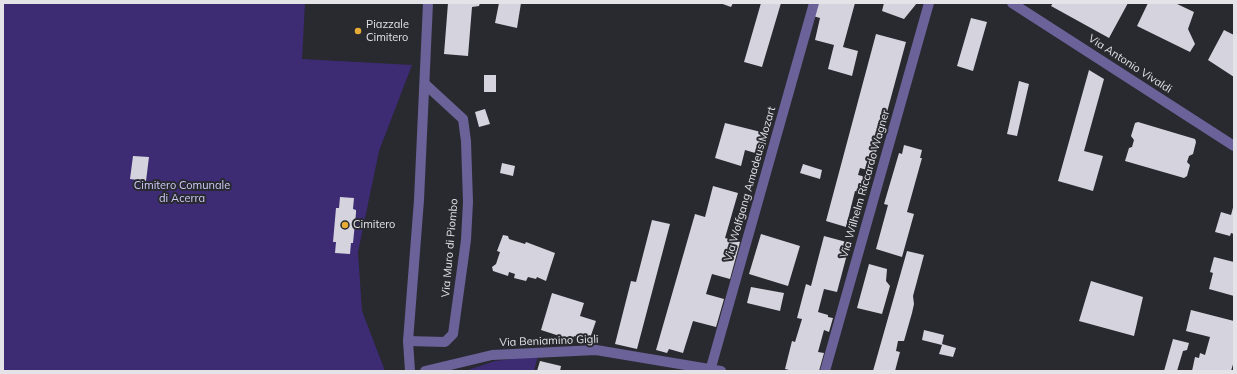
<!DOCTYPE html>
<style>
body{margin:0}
#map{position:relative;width:1237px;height:374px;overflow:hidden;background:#292930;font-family:Mulish,sans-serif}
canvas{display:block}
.frame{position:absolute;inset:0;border:4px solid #e4e3e8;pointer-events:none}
</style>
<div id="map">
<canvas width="1237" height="374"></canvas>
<div class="frame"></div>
</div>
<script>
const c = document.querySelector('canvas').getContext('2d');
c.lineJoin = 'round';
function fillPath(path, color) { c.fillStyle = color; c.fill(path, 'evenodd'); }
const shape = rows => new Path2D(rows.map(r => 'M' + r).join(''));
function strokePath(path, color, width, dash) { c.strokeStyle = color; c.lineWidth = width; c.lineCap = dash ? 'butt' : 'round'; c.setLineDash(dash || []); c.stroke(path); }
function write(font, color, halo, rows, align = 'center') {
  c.font = font + ' Mulish,sans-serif'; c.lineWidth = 4; c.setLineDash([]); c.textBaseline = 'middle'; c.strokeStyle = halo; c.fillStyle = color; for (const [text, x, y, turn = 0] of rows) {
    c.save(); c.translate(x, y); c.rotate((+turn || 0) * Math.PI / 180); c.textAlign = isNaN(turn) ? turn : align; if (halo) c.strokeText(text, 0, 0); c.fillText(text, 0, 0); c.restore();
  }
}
fillPath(shape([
 [3,3,305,3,302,59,412,65,379,151,358,252,362,311,385,371,3,371],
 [538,356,534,371,465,371,495,361]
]), '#3d2b74');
fillPath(shape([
 [448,3,480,3,479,6,472,7,468,56,444,54],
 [499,3,521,3,517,28,495,23],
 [720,3,733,3,731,7],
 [761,3,781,3,762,67,744,62],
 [816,3,855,3,843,47,858,51,852,76,828,69,834,45,815,40,820,18,813,16],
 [884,3,917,3,904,19,882,11],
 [1053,3,1128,3,1109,38,1051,6],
 [1148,3,1175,3,1194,12,1188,29,1195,44,1190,52,1137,26],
 [971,18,987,22,973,71,957,66],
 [1224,30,1234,35,1234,77,1208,60],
 [876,34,906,42,871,171,860,168,858,175,870,178,866,194,855,191,846,227,826,221],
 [1089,70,1104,79,1084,151,1103,156,1093,191,1058,181],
 [484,75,496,75,496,92,484,92],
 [1019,81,1029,84,1017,136,1007,134],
 [485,109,490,124,479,127,475,112],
 [1138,122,1195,139,1196,142,1193,154,1189,156,1187,162,1190,165,1187,176,1184,178,1125,161,1129,148,1132,147,1134,140,1131,136,1135,123],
 [725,123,769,134,762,155,745,150,741,166,715,158],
 [904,145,922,150,920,158,922,158,907,212,914,214,902,257,876,249,888,205,884,204,899,153,902,154],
 [133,156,149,157,146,181,130,179],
 [502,163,515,166,513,176,500,173],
 [803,164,822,170,820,179,800,173],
 [713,186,738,193,725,238,740,242,730,279,712,274,706,294,724,299,716,327,693,321,683,353,669,349,667,353,656,350,695,214,705,217],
 [340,197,354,198,353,209,356,210,356,213,353,243,351,243,350,254,335,253,336,242,333,242,336,208,339,208],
 [1234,204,1234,234,1231,233,1230,236,1215,232,1221,212,1231,215],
 [652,220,670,224,637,349,615,344,631,281,636,282],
 [761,234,800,246,788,286,749,274],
 [503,235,508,236,509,239,525,244,526,242,555,253,546,281,537,277,536,279,528,277,526,281,514,278,515,274,509,272,508,276,493,271,492,267,496,264,500,252,497,251],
 [824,236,850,243,837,292,824,289,818,312,828,315,828,317,833,318,829,332,824,330,818,352,824,353,819,371,793,371,785,369,792,341,795,342,802,319,797,318,806,284,811,286],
 [907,251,924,255,913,296,914,304,912,313,904,341,898,341,896,351,900,352,895,371,873,371],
 [1214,257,1234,262,1234,296,1209,289,1213,273,1210,272],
 [869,264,887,269,886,281,890,286,882,314,857,308],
 [1091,281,1143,297,1134,336,1079,321],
 [751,287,784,293,780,311,747,303],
 [552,293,584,303,580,316,596,321,589,341,574,336,572,340,541,330],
 [1191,310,1234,321,1234,361,1231,371,1192,371,1195,357,1199,358,1200,353,1205,355,1210,337,1186,331],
 [924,330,944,335,942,344,956,348,953,357,939,354,942,345,922,340],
 [1173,339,1189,343,1187,350,1183,351,1177,371,1164,371],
 [540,361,561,366,560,371,537,371]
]), '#d5d4de');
strokePath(shape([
 [1012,3,1234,146],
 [408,341,445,342,453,334,466,240,468,202,466,141,463,119,425,84],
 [425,371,492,355,596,350,721,371],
 [710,371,814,3],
 [825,371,929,3]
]), '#6a6298', 10);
strokePath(shape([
 [410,371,408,341,419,200,428,3]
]), '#6a6298', 10);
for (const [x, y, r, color] of [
 [358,31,4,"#e7ac36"],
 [345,225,4,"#e7ac36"]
]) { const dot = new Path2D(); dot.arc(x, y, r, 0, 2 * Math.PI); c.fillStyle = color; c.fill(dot); strokePath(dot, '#292930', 1.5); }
write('11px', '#e4e3e8', '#292930', [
 ["Piazzale",366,25],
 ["Cimitero",366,38],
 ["Cimitero",353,225]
], 'left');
write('11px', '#e4e3e8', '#292930', [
 ["Via Antonio Vivaldi",1130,64,33],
 ["Via Wolfgang Amadeus Mozart",750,184,-74],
 ["Via Wilhelm Riccardo Wagner",865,184,-74],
 ["Via Muro di Piombo",450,248,-85],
 ["Via Beniamino Gigli",549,341,-2]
]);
write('11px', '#d0cbf9', '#292930', [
 ["Cimitero Comunale",182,186],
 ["di Acerra",182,199]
]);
</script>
